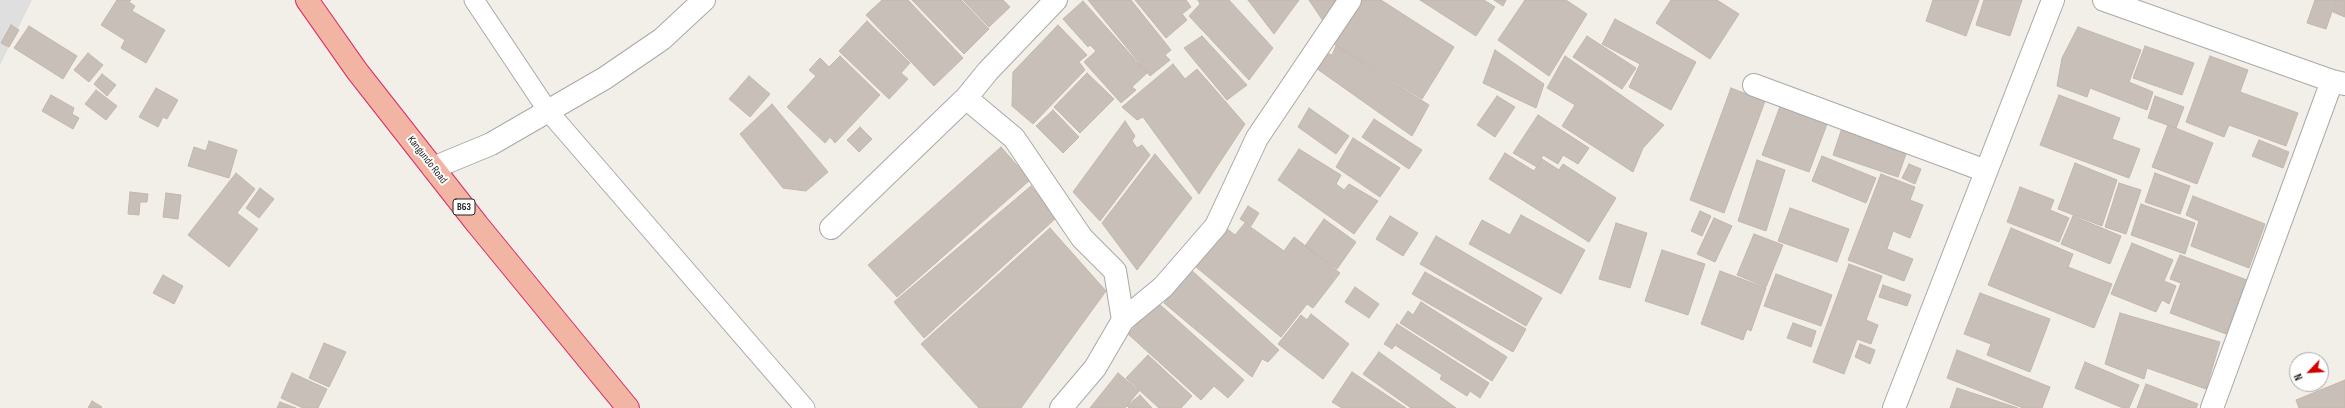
<!DOCTYPE html>
<style>
body{margin:0}
#map{position:relative;width:2345px;height:408px;overflow:hidden;background:#f2efe9;font-family:"Sofia Sans Condensed",sans-serif}
canvas{display:block}
.north{position:absolute;left:2289px;top:352px;width:40px;height:40px;box-sizing:border-box;background:#fff;border:1px solid #a7a7a7;border-radius:50%;rotate:245deg;font-size:11px;font-weight:700;line-height:16px;text-align:center;color:#222}
.north::after{content:'';display:block;margin:auto;width:14px;height:18px;background:#d40000;clip-path:polygon(50% 0,100% 100%,50% 72%,0 100%)}
</style>
<div id="map">
<canvas width="2345" height="408"></canvas>
<div class="north">N</div>
</div>
<script>
const c = document.querySelector('canvas').getContext('2d');
c.lineJoin = 'round';
function fillPath(path, color) { c.fillStyle = color; c.fill(path, 'evenodd'); }
const shape = rows => new Path2D(rows.map(r => 'M' + r).join(''));
function strokePath(path, color, width, dash) { c.strokeStyle = color; c.lineWidth = width; c.lineCap = dash ? 'butt' : 'round'; c.setLineDash(dash || []); c.stroke(path); }
function write(font, color, halo, rows, align = 'center') {
  c.font = font + ' "Sofia Sans Condensed",sans-serif'; c.lineWidth = 4; c.setLineDash([]); c.textBaseline = 'middle'; c.strokeStyle = halo; c.fillStyle = color; for (const [text, x, y, turn = 0] of rows) {
    c.save(); c.translate(x, y); c.rotate((+turn || 0) * Math.PI / 180); c.textAlign = isNaN(turn) ? turn : align; if (halo) c.strokeText(text, 0, 0); c.fillText(text, 0, 0); c.restore();
  }
}
fillPath(shape([
 [0,0,32,0,0,65]
]), '#e0dfdf');
const building = shape([
 [117,0,131,0,129,2,135,6,132,11,165,30,146,63,121,48,125,40,101,25,117,0],
 [882,0,908,0,963,58,934,86,866,15,882,0],
 [912,0,961,0,989,29,964,54,912,0],
 [963,0,1003,0,1010,7,989,27,963,0],
 [1088,0,1131,0,1171,50,1165,55,1170,60,1150,76,1088,0],
 [1135,0,1186,0,1191,7,1182,14,1187,20,1166,38,1135,0],
 [1198,0,1229,0,1273,48,1249,80,1189,16,1200,4,1198,0],
 [1248,0,1299,0,1274,34,1248,0],
 [1309,0,1336,0,1325,24,1309,0],
 [1362,0,1381,0,1454,47,1422,99,1334,44,1362,0],
 [1420,0,1484,0,1495,7,1476,36,1420,0],
 [1494,0,1506,0,1503,6,1494,0],
 [1525,0,1566,0,1587,14,1549,76,1498,40,1525,0],
 [1671,0,1717,0,1739,14,1710,59,1656,23,1671,0],
 [1933,0,1979,0,1966,36,1926,21,1933,0],
 [1984,0,2022,0,2010,36,1976,25,1984,0],
 [2315,0,2336,0,2326,29,2307,23,2315,0],
 [2337,0,2345,0,2345,17,2333,12,2337,0],
 [1083,1,1147,73,1132,87,1136,90,1121,103,1084,62,1096,51,1090,45,1088,47,1063,19,1083,1],
 [1615,19,1696,62,1671,110,1629,87,1640,64,1602,44,1615,19],
 [867,21,910,63,901,73,908,79,889,99,839,51,867,21],
 [11,25,19,30,9,47,1,43,11,25],
 [1058,25,1087,55,1079,62,1085,70,1033,124,1012,106,1013,72,1058,25],
 [29,26,77,56,63,79,14,48,29,26],
 [2078,27,2141,50,2129,82,2153,92,2147,110,2090,88,2087,97,2057,86,2062,58,2078,27],
 [1202,36,1247,85,1227,100,1184,48,1202,36],
 [1587,36,1636,68,1622,89,1573,57,1587,36],
 [1336,46,1429,105,1412,136,1313,66,1323,52,1332,55,1336,46],
 [2145,46,2194,63,2182,95,2133,78,2145,46],
 [1495,50,1544,84,1536,108,1483,83,1495,50],
 [88,53,103,65,89,82,74,70,88,53],
 [840,56,880,95,835,143,830,137,825,143,787,107,816,76,809,70,820,58,829,67,840,56],
 [1565,56,1664,125,1643,148,1633,172,1562,126,1575,105,1547,88,1565,56],
 [2210,56,2248,70,2240,92,2298,113,2286,146,2229,125,2224,137,2186,122,2210,56],
 [1173,64,1185,79,1197,69,1245,124,1199,194,1143,117,1137,120,1122,107,1173,64],
 [1087,73,1114,99,1080,133,1054,107,1087,73],
 [102,74,116,85,107,96,94,84,102,74],
 [749,76,770,94,750,117,729,99,749,76],
 [156,88,178,100,167,119,163,117,158,127,139,117,156,88],
 [1731,88,1765,101,1724,213,1690,200,1731,88],
 [96,90,117,106,106,120,85,104,96,90],
 [51,95,74,108,72,114,79,118,73,129,42,111,51,95],
 [2059,95,2120,118,2112,139,2140,149,2129,178,2040,145,2059,95],
 [1497,96,1515,107,1495,137,1477,125,1497,96],
 [2155,96,2184,107,2176,128,2148,118,2155,96],
 [1782,101,1829,119,1809,172,1762,155,1782,101],
 [772,104,828,172,806,191,783,188,740,134,772,104],
 [1309,108,1349,136,1336,154,1298,127,1309,108],
 [1053,110,1079,137,1063,153,1036,126,1053,110],
 [1538,115,1589,148,1578,164,1563,155,1558,164,1543,155,1537,167,1513,153,1538,115],
 [1374,119,1422,150,1409,169,1362,137,1374,119],
 [1125,121,1135,136,1132,141,1137,148,1142,145,1150,155,1100,221,1073,192,1125,121],
 [2168,125,2213,143,2197,184,2152,167,2168,125],
 [860,127,872,139,859,152,847,140,860,127],
 [1842,128,1907,151,1898,177,1833,155,1842,128],
 [1353,138,1400,168,1380,197,1336,167,1353,138],
 [2259,140,2289,152,2283,168,2252,156,2259,140],
 [209,141,237,150,229,178,188,166,194,147,206,151,209,141],
 [1001,147,1030,180,897,297,868,265,1001,147],
 [1299,149,1341,175,1336,184,1344,190,1349,184,1378,201,1354,234,1278,180,1299,149],
 [1505,153,1534,171,1542,159,1559,170,1563,164,1616,198,1589,242,1489,179,1505,153],
 [1155,154,1192,198,1137,270,1102,223,1155,154],
 [1822,156,1876,178,1866,203,1812,181,1822,156],
 [1757,160,1785,170,1766,231,1738,221,1757,160],
 [2075,163,2117,180,2102,226,2058,209,2075,163],
 [1909,164,1921,169,1915,184,1902,178,1909,164],
 [236,173,255,189,237,213,258,229,229,267,188,235,236,173],
 [2155,173,2190,186,2180,214,2145,202,2155,173],
 [1881,174,1915,187,1910,200,1923,205,1910,238,1893,231,1887,249,1913,259,1904,281,1848,260,1881,174],
 [2119,183,2141,190,2126,234,2105,227,2119,183],
 [1031,186,1056,218,924,338,894,302,1031,186],
 [2020,187,2054,200,2050,210,2069,218,2059,242,2007,222,2020,187],
 [260,188,274,199,259,218,246,208,260,188],
 [130,192,148,194,147,202,140,202,139,215,128,214,130,192],
 [166,193,181,195,178,219,163,217,166,193],
 [2193,196,2265,224,2249,268,2191,246,2199,221,2186,215,2193,196],
 [2141,204,2195,223,2185,254,2131,235,2141,204],
 [1248,206,1259,213,1251,226,1240,219,1248,206],
 [1790,208,1849,229,1837,262,1778,241,1790,208],
 [1700,211,1711,216,1702,236,1691,231,1700,211],
 [1521,215,1585,250,1561,294,1469,244,1482,220,1510,235,1521,215],
 [1390,216,1418,233,1403,256,1376,239,1390,216],
 [2073,216,2121,236,2110,264,2061,244,2073,216],
 [1714,218,1732,226,1715,262,1697,254,1714,218],
 [1324,219,1356,242,1337,269,1305,246,1324,219],
 [1245,223,1284,251,1294,237,1340,273,1313,308,1307,304,1281,337,1196,267,1226,228,1235,235,1245,223],
 [1616,223,1647,233,1630,288,1599,279,1616,223],
 [1050,228,1106,291,1021,408,979,408,921,344,1050,228],
 [2011,228,2073,254,2068,267,2112,284,2094,328,1988,285,2011,228],
 [1754,234,1783,245,1766,287,1737,275,1754,234],
 [1436,236,1542,298,1526,326,1420,264,1436,236],
 [2132,243,2173,260,2164,281,2176,286,2169,304,2162,300,2156,312,2111,294,2132,243],
 [1662,250,1705,264,1688,315,1645,301,1662,250],
 [2180,255,2247,280,2226,334,2170,313,2181,283,2170,279,2180,255],
 [1849,264,1882,276,1866,320,1878,325,1871,344,1857,339,1844,374,1813,362,1849,264],
 [1189,268,1279,350,1268,362,1262,359,1252,377,1164,303,1189,268],
 [1720,271,1766,288,1751,331,1747,329,1743,340,1701,324,1720,271],
 [1425,272,1526,329,1513,352,1412,294,1425,272],
 [1776,274,1832,295,1821,326,1764,306,1776,274],
 [163,275,183,286,174,304,153,293,163,275],
 [1883,285,1911,295,1907,306,1879,297,1883,285],
 [1355,287,1379,304,1369,318,1345,302,1355,287],
 [1980,293,2050,319,2030,372,1987,355,1991,344,1964,334,1980,293],
 [1157,302,1244,380,1228,398,1214,386,1201,400,1128,334,1157,302],
 [1421,302,1507,357,1492,381,1400,323,1408,311,1413,315,1421,302],
 [2120,313,2220,342,2206,389,2147,368,2144,379,2105,364,2120,313],
 [1311,314,1349,344,1323,379,1278,344,1301,315,1307,320,1311,314],
 [1793,323,1816,331,1811,347,1787,338,1793,323],
 [1397,324,1489,383,1480,398,1470,391,1467,396,1440,379,1442,375,1395,345,1392,349,1384,344,1397,324],
 [324,343,346,352,329,387,309,378,324,343],
 [1860,344,1875,350,1870,364,1855,357,1860,344],
 [1957,350,2050,387,2042,408,2023,408,1947,378,1957,350],
 [1379,352,1456,408,1411,408,1363,374,1379,352],
 [1148,355,1192,396,1181,408,1159,408,1126,378,1148,355],
 [2085,362,2139,385,2129,408,2123,408,2075,388,2085,362],
 [1352,372,1406,408,1342,408,1332,402,1352,372],
 [292,373,327,389,318,408,303,408,281,398,292,373],
 [1118,373,1139,391,1125,408,1090,408,1118,373],
 [2345,380,2345,408,2299,408,2296,400,2345,380],
 [2146,384,2198,404,2196,408,2137,408,2146,384],
 [1957,388,2018,408,1950,408,1957,388],
 [1140,395,1152,408,1129,408,1127,406,1140,395],
 [92,401,102,407,101,408,88,408,92,401],
 [280,402,296,408,277,408,280,402]
]);
fillPath(building, '#c7bfb8');
strokePath(building, '#c4b6ab', 1);
const service = shape([
 [474,0,548,111,805,408]
]);
const minor = shape([
 [1056,0,988,71,966,98,1014,138,1082,238,1115,271,1123,320],
 [2104,0,2332,81,2345,84],
 [1754,85,1986,171],
 [433,168,491,144,605,78,662,39,704,0],
 [831,228,966,98],
 [1061,408,1095,368,1123,320,1163,287,1216,226,1257,138,1350,0],
 [1894,408,2053,0],
 [2212,408,2332,81]
]);
const trunk = shape([
 [307,0,357,71,477,224,628,408]
]);
strokePath(service, '#a9a9a9', 21);
strokePath(minor, '#a9a9a9', 24);
strokePath(trunk, '#dc2a67', 24);
strokePath(service, '#fff', 19);
strokePath(minor, '#fff', 22);
strokePath(trunk, '#f2b4a3', 22);
for (const [x, y, w] of [
 [464,207,22]
]) { const box = new Path2D(); box.roundRect(x - w / 2, y - 8, w, 16, 3); c.fillStyle = '#fff'; c.fill(box); strokePath(box, '#222', 1); }
write('bold 10px', '#222', null, [
 ["B63",464,207]
]);
write('11px', '#222', '#fff', [
 ["Kangundo Road",427,160,52]
]);
</script>
